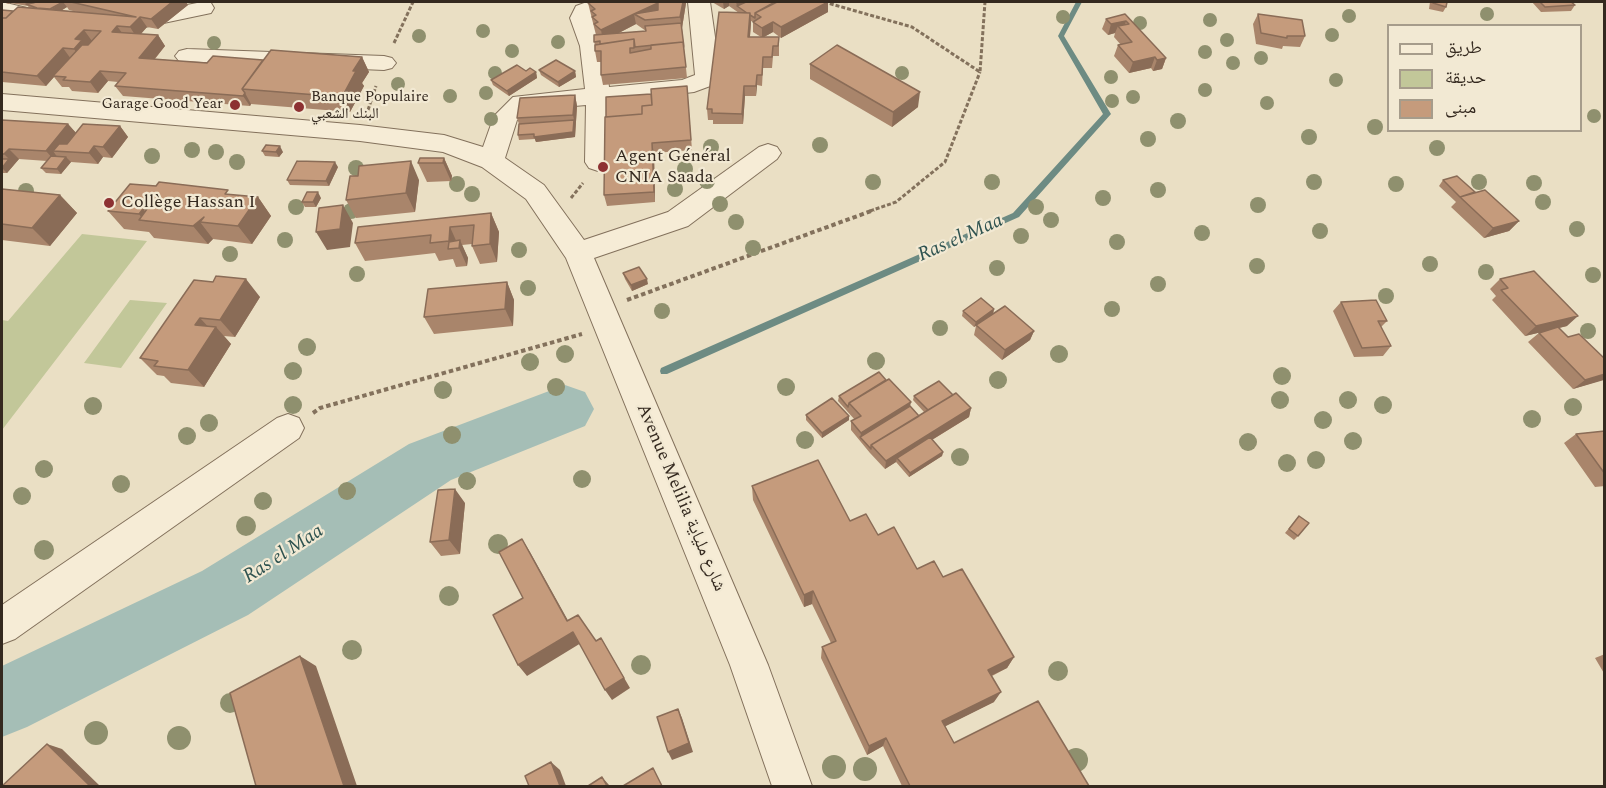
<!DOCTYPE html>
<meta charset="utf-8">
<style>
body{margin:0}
#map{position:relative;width:1606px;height:788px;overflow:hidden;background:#eadfc4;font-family:Spectral,"Noto Naskh Arabic",serif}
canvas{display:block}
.frame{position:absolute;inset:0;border:3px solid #34291f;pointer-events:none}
.legend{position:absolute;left:1387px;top:24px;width:195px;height:108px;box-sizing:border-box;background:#f2e9d3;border:2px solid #a69c8b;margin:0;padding:8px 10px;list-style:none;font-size:18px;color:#34291f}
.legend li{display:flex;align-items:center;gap:12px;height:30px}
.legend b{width:30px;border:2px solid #a69c8b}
</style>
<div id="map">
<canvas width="1606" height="788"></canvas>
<div class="frame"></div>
<ul class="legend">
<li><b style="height:8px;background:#f6ecd6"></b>طريق</li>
<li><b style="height:16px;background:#c2c799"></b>حديقة</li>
<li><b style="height:16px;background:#c59b7c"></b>مبنى</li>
</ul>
</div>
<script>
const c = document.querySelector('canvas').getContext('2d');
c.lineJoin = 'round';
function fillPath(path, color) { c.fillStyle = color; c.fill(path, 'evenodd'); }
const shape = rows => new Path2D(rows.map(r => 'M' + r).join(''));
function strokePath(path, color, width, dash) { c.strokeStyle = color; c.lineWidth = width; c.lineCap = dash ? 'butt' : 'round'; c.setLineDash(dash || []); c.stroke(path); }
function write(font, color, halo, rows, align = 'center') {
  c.font = font + ' Spectral,"Noto Naskh Arabic",serif'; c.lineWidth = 4.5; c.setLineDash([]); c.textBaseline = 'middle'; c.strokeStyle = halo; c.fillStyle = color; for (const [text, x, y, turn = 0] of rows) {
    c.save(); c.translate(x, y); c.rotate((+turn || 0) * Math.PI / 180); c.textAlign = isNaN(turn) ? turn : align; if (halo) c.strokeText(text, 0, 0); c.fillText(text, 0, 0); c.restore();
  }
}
fillPath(shape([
 [82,234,147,241,2,430,2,320,8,321],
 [130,300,167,303,121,368,84,363]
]), '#c2c799');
fillPath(shape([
 [1076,2,1082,2,1064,36,1111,114,1019,217,667,374,661,374,660,371,661,368,1013,213,1103,114,1058,36,1076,2]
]), '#6d8b83');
fillPath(shape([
 [565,385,585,392,594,409,585,426,451,480,248,615,27,727,2,737,2,666,202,571,409,444,565,385]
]), '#a5beb6');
const minor = shape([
 [2,2,64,17,67,22,64,27,56,29,2,14,2,2],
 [202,2,211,3,214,8,211,13,135,29,127,27,124,22,127,17,202,2],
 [587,2,615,2,592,18,604,46,609,87,682,80,695,75,688,2,710,2,720,72,713,85,694,92,610,102,611,162,607,168,598,171,589,168,585,162,586,105,529,110,517,120,505,158,544,185,584,240,668,212,759,147,768,144,777,147,781,153,777,159,688,226,594,258,768,665,812,786,772,786,730,665,566,258,526,199,482,167,443,152,360,141,2,110,2,94,360,125,444,135,483,147,494,116,513,97,585,89,580,46,570,18,576,6,587,2],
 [187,49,384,56,392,58,396,63,392,68,384,70,179,61,175,56,179,51,187,49],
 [288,414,299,418,304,428,299,438,15,639,2,644,2,605,277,418,288,414]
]);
strokePath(minor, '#83715c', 2);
strokePath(shape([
 [824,2,912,27,980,72,985,2],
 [394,43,413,2],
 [368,110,376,86],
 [571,198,583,183],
 [870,211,896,202,945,162,980,72]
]), '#83715c', 3, [4, 2]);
strokePath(shape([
 [627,300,874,210],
 [313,413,320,408,582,334]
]), '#83715c', 4, [4.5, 3]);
fillPath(minor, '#f6ecd6');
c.fillStyle = '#8f906e';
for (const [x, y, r] of [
 [1487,14,7],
 [1349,16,7],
 [1063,17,7],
 [1210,20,7],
 [1140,23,7],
 [483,31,7],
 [1332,35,7],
 [419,36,7],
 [1227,40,7],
 [558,42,7],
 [214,43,7],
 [512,51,7],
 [1205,52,7],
 [1261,58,7],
 [1233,63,7],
 [495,73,7],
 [902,73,7],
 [1111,77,7],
 [1336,80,7],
 [398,84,7],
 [1205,90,7],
 [486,93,7],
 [450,96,7],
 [1133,97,7],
 [1112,101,7],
 [1267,103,7],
 [1594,116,7],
 [491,119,7],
 [1178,121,8],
 [1375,127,8],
 [1309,137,8],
 [1148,139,8],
 [820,145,8],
 [711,147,8],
 [1437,148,8],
 [192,150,8],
 [216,152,8],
 [152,156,8],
 [237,162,8],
 [356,168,8],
 [685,169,8],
 [707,181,8],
 [873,182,8],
 [992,182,8],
 [1314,182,8],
 [1479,182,8],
 [1534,183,8],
 [457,184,8],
 [1396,184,8],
 [675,189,8],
 [1158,190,8],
 [26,191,8],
 [472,194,8],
 [1103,198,8],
 [1543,202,8],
 [720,204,8],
 [1258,205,8],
 [296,207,8],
 [1036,207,8],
 [351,211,8],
 [1051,220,8],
 [736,222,8],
 [1577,229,8],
 [1320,231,8],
 [1202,233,8],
 [1021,236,8],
 [285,240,8],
 [1117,242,8],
 [753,248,8],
 [519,250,8],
 [230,254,8],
 [1430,264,8],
 [1257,266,8],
 [997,268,8],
 [1486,272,8],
 [357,274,8],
 [1593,275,8],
 [1158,284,8],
 [528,288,8],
 [1386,296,8],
 [1112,309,8],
 [662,311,8],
 [940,328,8],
 [1588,331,8],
 [307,347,9],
 [565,354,9],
 [1059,354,9],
 [876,361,9],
 [530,362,9],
 [293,371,9],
 [1282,376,9],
 [998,380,9],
 [556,387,9],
 [786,387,9],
 [443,390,9],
 [1280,400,9],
 [1348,400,9],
 [293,405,9],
 [1383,405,9],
 [93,406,9],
 [1573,407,9],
 [1532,419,9],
 [1323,420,9],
 [209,423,9],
 [452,435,9],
 [187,436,9],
 [805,440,9],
 [1353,441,9],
 [1248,442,9],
 [960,457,9],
 [1316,460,9],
 [1287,463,9],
 [44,469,9],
 [582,479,9],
 [467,481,9],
 [121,484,9],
 [347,491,9],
 [22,496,9],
 [263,501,9],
 [246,526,10],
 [498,544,10],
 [44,550,10],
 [449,596,10],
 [352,650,10],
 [641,665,10],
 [1058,671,10],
 [230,703,10],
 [96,733,12],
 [179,738,12],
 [1076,760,12],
 [834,767,12],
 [865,769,12]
]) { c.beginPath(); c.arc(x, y, r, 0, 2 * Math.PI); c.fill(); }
fillPath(shape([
 [2,2,186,2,188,5,158,29,147,27,141,34,158,35,165,46,155,59,207,63,362,57,369,72,362,83,364,86,350,112,251,104,250,106,123,96,115,86,118,82,108,81,98,93,72,91,69,87,62,87,54,77,46,86,2,82,2,10,13,11,29,8,28,6,10,3,9,4],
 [67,7,69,10,77,12,62,10],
 [712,2,828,2,828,12,781,38,773,32,764,37,779,37,779,56,773,56,772,68,763,68,762,86,757,85,756,96,745,96,743,124,713,124,713,120,708,120,707,109,739,13,729,6,724,9],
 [751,21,753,22,753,32,761,37,750,37],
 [1430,2,1447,2,1446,7,1443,12,1429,9],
 [1532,2,1571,2,1575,5,1571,11,1541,12],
 [588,3,686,3,682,28,687,78,603,85,601,75,601,62,597,62,595,51,594,35,596,35],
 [636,24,646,31,619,33],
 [1125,14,1166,58,1162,69,1153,71,1151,68,1129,73,1114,56,1118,45,1121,45,1114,37,1115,33,1108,35,1102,29,1106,19],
 [1258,14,1305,36,1300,47,1283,46,1282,49,1256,44,1253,24],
 [810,64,918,107,892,127,810,79],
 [539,70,575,71,576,77,559,87,541,75],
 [526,71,536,72,537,78,509,96,493,85,491,80],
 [687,86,692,150,654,153,655,202,607,206,604,195,651,94],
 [575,95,577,106,575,137,536,142,535,139,519,140,518,135,519,124,517,118],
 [2,120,68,124,76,133,120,126,128,137,112,158,103,157,98,164,71,162,61,174,46,173,41,168,47,161,19,159,7,173,2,173],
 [262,151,283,152,279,157,265,156],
 [444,158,452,176,451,181,427,182,418,163],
 [338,167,329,186,290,185,287,180],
 [358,176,419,180,415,212,356,218,346,200],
 [1443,180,1475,192,1519,221,1509,231,1484,238,1451,207,1456,202,1439,186],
 [2,189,60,195,77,213,50,246,2,240],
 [232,195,258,197,271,216,252,244,213,239,208,244,154,238,149,232,124,229,108,211],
 [321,198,316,207,305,207,302,202],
 [491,213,499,232,497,262,480,264,472,246,472,244,462,245,468,258,467,266,456,267,453,259,439,261,435,253,365,261,355,243],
 [623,273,648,284,632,291,625,279],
 [1500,279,1567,326,1559,328,1568,337,1605,359,1605,379,1573,389,1528,342,1539,333,1550,330,1525,336,1492,300,1496,296,1490,289],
 [213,282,260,297,235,337,224,336,231,344,204,387,171,383,164,376,157,375,140,358],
 [507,282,514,300,513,326,434,334,424,317],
 [1341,302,1387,321,1381,327,1391,346,1383,356,1354,357,1333,311],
 [994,309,993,314,1034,331,1030,340,1002,360,974,335,976,326,974,327,962,316,963,311],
 [953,395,971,408,969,417,932,440,943,452,942,456,909,477,896,462,885,469,870,453,851,430,851,421,855,420,838,401,839,396,910,406,919,416,924,412,913,400,914,396],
 [806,415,849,420,822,438,806,420],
 [1605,431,1605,486,1595,487,1564,443,1576,434],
 [752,486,850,521,878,535,917,569,943,577,1014,657,1007,668,992,676,994,702,945,726,954,743,1089,786,902,786,883,746,867,755,821,658,822,647,831,643,812,604,804,607,753,500],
 [465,503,460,554,441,556,430,542],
 [1299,516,1298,536,1294,540,1285,533],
 [1605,654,1605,675,1595,658]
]), '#a9856b');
fillPath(shape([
 [63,2,67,7,51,17,47,12],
 [172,2,186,2,188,5,158,29,151,19],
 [683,2,685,2,686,3,682,28,680,17],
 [723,2,729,2,729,6,724,9],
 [736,2,757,2,737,6],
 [828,2,828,12,781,38,781,27],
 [658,3,659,14,634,14],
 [750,13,751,23,749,48,748,37],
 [634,14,636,24,603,41,601,30],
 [140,17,147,27,137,38,130,27],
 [1126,21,1123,31,1118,26,1115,33,1108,35,1111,24],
 [773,22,773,32,762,38,762,28],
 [117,26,125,37,112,32],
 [84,30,92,41,82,60,74,49,75,39],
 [158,35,165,46,147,68,139,58],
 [63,48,71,59,53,76,54,77,46,86,37,76],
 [362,57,369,72,362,83,364,86,350,112,342,97,353,71],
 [1155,57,1151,68,1129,73,1133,62],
 [1166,58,1162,69,1153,71,1157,60],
 [100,71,108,81,98,93,90,82],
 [575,71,576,77,559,87,558,82],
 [536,72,537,78,509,96,507,91],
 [757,75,757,85,756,96,756,86],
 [744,86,745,96,743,124,742,114],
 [920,92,918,107,892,127,893,112],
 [245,93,251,104,250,106,243,96],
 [575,95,577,106,575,137,536,142,534,137,574,120,573,115],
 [68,124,77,134,63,152,53,151,58,158,55,161,46,151],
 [120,126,128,137,112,158,103,147],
 [652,143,654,153,655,202,654,192],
 [94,146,103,157,98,164,89,153],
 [280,146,283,152,279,157,276,152],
 [9,149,19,159,7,173,2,168,9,159,4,154],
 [66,157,71,162,61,174,57,169],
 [444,158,452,176,451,181,443,163],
 [411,161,419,180,415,212,406,193],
 [335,162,338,167,329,186,326,181],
 [318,192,321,198,316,207,313,202],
 [60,195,77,213,50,246,32,228],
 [258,197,271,216,252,244,238,226],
 [343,205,353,223,350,247,327,250,316,232],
 [143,209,154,222,144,221,139,214],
 [491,213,499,232,497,262,490,244],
 [204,217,200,222,213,239,208,244,193,226],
 [1519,221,1509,231,1484,238,1493,228],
 [450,227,458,245,458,248,449,241],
 [460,240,468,258,467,266,459,248],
 [246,279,260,297,235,337,220,320],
 [647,279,648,284,632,291,631,285],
 [507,282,514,300,513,326,505,309],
 [994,309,993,314,974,327,976,322],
 [1578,316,1567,326,1525,336,1536,326],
 [200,318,213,332,216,327,231,344,204,387,188,370,195,325],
 [1034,331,1030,340,1002,360,1005,350],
 [1605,374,1605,379,1604,380,1573,389,1585,380],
 [911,402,909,411,860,437,860,441,861,433],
 [971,408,969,417,899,460,897,458,896,462,885,469,886,461],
 [849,416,849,420,822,438,822,433],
 [943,452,942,456,909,477,910,473],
 [455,489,465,503,460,554,449,540],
 [522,539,530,552,575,633,567,621],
 [813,591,812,604,804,607,804,595],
 [573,632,581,643,527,676,518,665],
 [601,638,630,688,612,700,605,690],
 [300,656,316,666,357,786,344,786],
 [1014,657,1007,668,982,680,988,670],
 [1001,692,994,702,938,730,942,721],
 [678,709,682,718,693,752,672,760,668,752],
 [886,738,883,746,867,755,869,746],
 [47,744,62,749,100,786,90,786],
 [551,762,560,770,566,786,560,786],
 [602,777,609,785,610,786,607,786]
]), '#8a6c57');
const building = shape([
 [36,2,63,2,50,9,37,8,26,4,33,3,36,2],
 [71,2,172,2,151,19,140,17,130,27,117,26,112,32,158,35,139,58,207,63,213,56,263,60,242,89,245,93,243,96,115,86,126,73,100,71,90,82,63,80,66,77,53,76,82,45,88,45,101,31,84,30,75,39,82,40,74,49,63,48,37,76,2,72,2,18,6,18,18,7,136,17,71,2],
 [592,2,656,2,658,3,634,14,658,10,658,2,683,2,680,17,645,20,634,14,601,30,594,24,598,22,592,17,596,15,591,11,595,9,588,3,592,2],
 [746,2,775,2,755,13,755,18,750,15,750,13,747,13,737,6,746,2],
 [777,2,828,2,781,27,773,22,762,28,753,22,761,17,755,13,777,2],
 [1433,2,1447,2,1446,7,1433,3,1433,2],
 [1540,2,1571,2,1575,5,1545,7,1540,2],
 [2,10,13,11,6,18,2,18,2,10],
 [719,12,750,13,748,37,779,37,778,46,773,46,772,57,763,57,762,75,757,75,756,86,744,86,742,114,712,113,712,109,707,109,719,12],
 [1125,14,1166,58,1157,60,1155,57,1133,62,1118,45,1132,42,1118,26,1129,24,1126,21,1111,24,1106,19,1125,14],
 [1258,14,1302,20,1305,36,1287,36,1287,38,1261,33,1258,14],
 [681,23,684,47,683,42,635,47,634,39,600,44,600,41,594,42,594,35,646,31,645,26,681,23],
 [634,39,634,48,630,48,630,53,651,49,651,45,683,42,686,67,601,75,601,51,595,51,595,45,634,39],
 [837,45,920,92,893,112,810,64,837,45],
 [271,50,362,57,353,71,356,71,342,97,242,89,271,50],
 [556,60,575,71,558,82,539,70,556,60],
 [517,65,526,71,530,68,536,72,507,91,491,80,517,65],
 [687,86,691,140,652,143,654,192,604,195,605,117,642,114,642,106,652,105,651,89,687,86],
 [651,94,652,105,642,106,642,114,606,117,606,97,651,94],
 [575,95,573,115,517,118,520,98,575,95],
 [2,120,68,124,46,151,9,149,4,154,2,154,2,120],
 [574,120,573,132,534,137,534,134,518,135,519,124,574,120],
 [83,124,120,126,103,147,94,146,89,153,53,151,59,144,67,144,83,124],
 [266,145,280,146,276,152,262,151,266,145],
 [51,156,66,157,57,169,41,168,51,156],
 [420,158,444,158,443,163,418,163,420,158],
 [2,159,9,159,2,168,2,159],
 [297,161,335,162,326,181,287,180,297,161],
 [411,161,406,193,346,200,350,176,358,176,359,166,411,161],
 [1457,176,1475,192,1460,197,1443,180,1457,176],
 [159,182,228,190,225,194,258,197,238,226,200,222,204,217,193,226,139,220,147,209,143,209,139,214,108,211,130,184,156,186,159,182],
 [2,189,60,195,32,228,2,224,2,189],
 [1485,190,1519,221,1493,228,1460,197,1485,190],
 [307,192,318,192,313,202,302,202,307,192],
 [343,205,340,229,316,232,319,208,343,205],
 [491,213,490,244,472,246,474,225,450,227,449,241,430,243,431,235,355,243,358,227,491,213],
 [460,240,459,248,448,249,449,242,460,240],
 [639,267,647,279,631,285,623,273,639,267],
 [1534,271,1578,316,1536,326,1501,290,1508,288,1500,279,1534,271],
 [216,276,246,279,220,320,200,318,195,325,216,327,188,370,154,366,158,361,140,358,194,280,213,282,216,276],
 [507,282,505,309,424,317,428,289,507,282],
 [981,298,994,309,976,322,963,311,981,298],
 [1376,300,1387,321,1378,321,1391,346,1362,348,1341,302,1376,300],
 [1005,306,1034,331,1005,350,976,325,1005,306],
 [1558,327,1568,337,1579,334,1605,359,1605,374,1585,380,1539,333,1558,327],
 [879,372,886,380,849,403,848,407,839,396,879,372],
 [889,379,911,402,861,433,851,421,861,416,849,403,889,379],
 [939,381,953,395,928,410,914,396,939,381],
 [956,393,971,408,886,461,871,445,956,393],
 [832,398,849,416,822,433,806,415,832,398],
 [910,406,919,416,871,445,871,449,860,437,910,406],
 [1605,431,1605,474,1576,434,1605,431],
 [930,437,943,452,910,473,897,458,930,437],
 [818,460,850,521,866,514,878,535,894,527,917,569,934,561,943,577,962,569,1014,657,988,670,1001,692,942,721,954,743,1038,701,1089,786,910,786,886,738,869,746,822,647,836,641,813,591,804,595,752,486,818,460],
 [455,489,449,540,430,542,438,490,455,489],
 [1299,516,1309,523,1298,536,1289,529,1299,516],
 [522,539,567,621,578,615,596,641,601,638,624,678,605,690,573,632,518,665,493,615,523,598,499,552,522,539],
 [300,656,344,786,256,786,230,693,300,656],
 [678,709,689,743,668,752,657,717,678,709],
 [47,744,90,786,2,786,47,744],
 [551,762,560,786,529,786,525,776,551,762],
 [653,768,662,786,623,786,653,768],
 [602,777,607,786,588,786,602,777]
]);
fillPath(building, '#c59b7c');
strokePath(building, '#8a6c57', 1.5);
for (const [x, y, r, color] of [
 [235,105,6,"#8d3132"],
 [299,107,6,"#8d3132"],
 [603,167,6,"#8d3132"],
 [109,203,6,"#8d3132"]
]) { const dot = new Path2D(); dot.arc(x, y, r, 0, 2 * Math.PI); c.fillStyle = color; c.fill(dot); strokePath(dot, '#f2e9d3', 2); }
write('15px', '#34291f', '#f2e9d3', [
 ["Banque Populaire",311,98],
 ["البنك الشعبي",311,115],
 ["Garage Good Year",223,105,"right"]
], 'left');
write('18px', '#34291f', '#f2e9d3', [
 ["Agent Général",615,157],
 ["CNIA Saada",615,178],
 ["Collège Hassan I",121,203]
], 'left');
write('18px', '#34291f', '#f2e9d3', [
 ["Avenue Melilia شارع ملياية",680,498,67]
]);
write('italic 20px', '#2f5350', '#f2e9d3', [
 ["Ras el Maa",961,239,-24],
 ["Ras el Maa",284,555,-33]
]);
</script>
